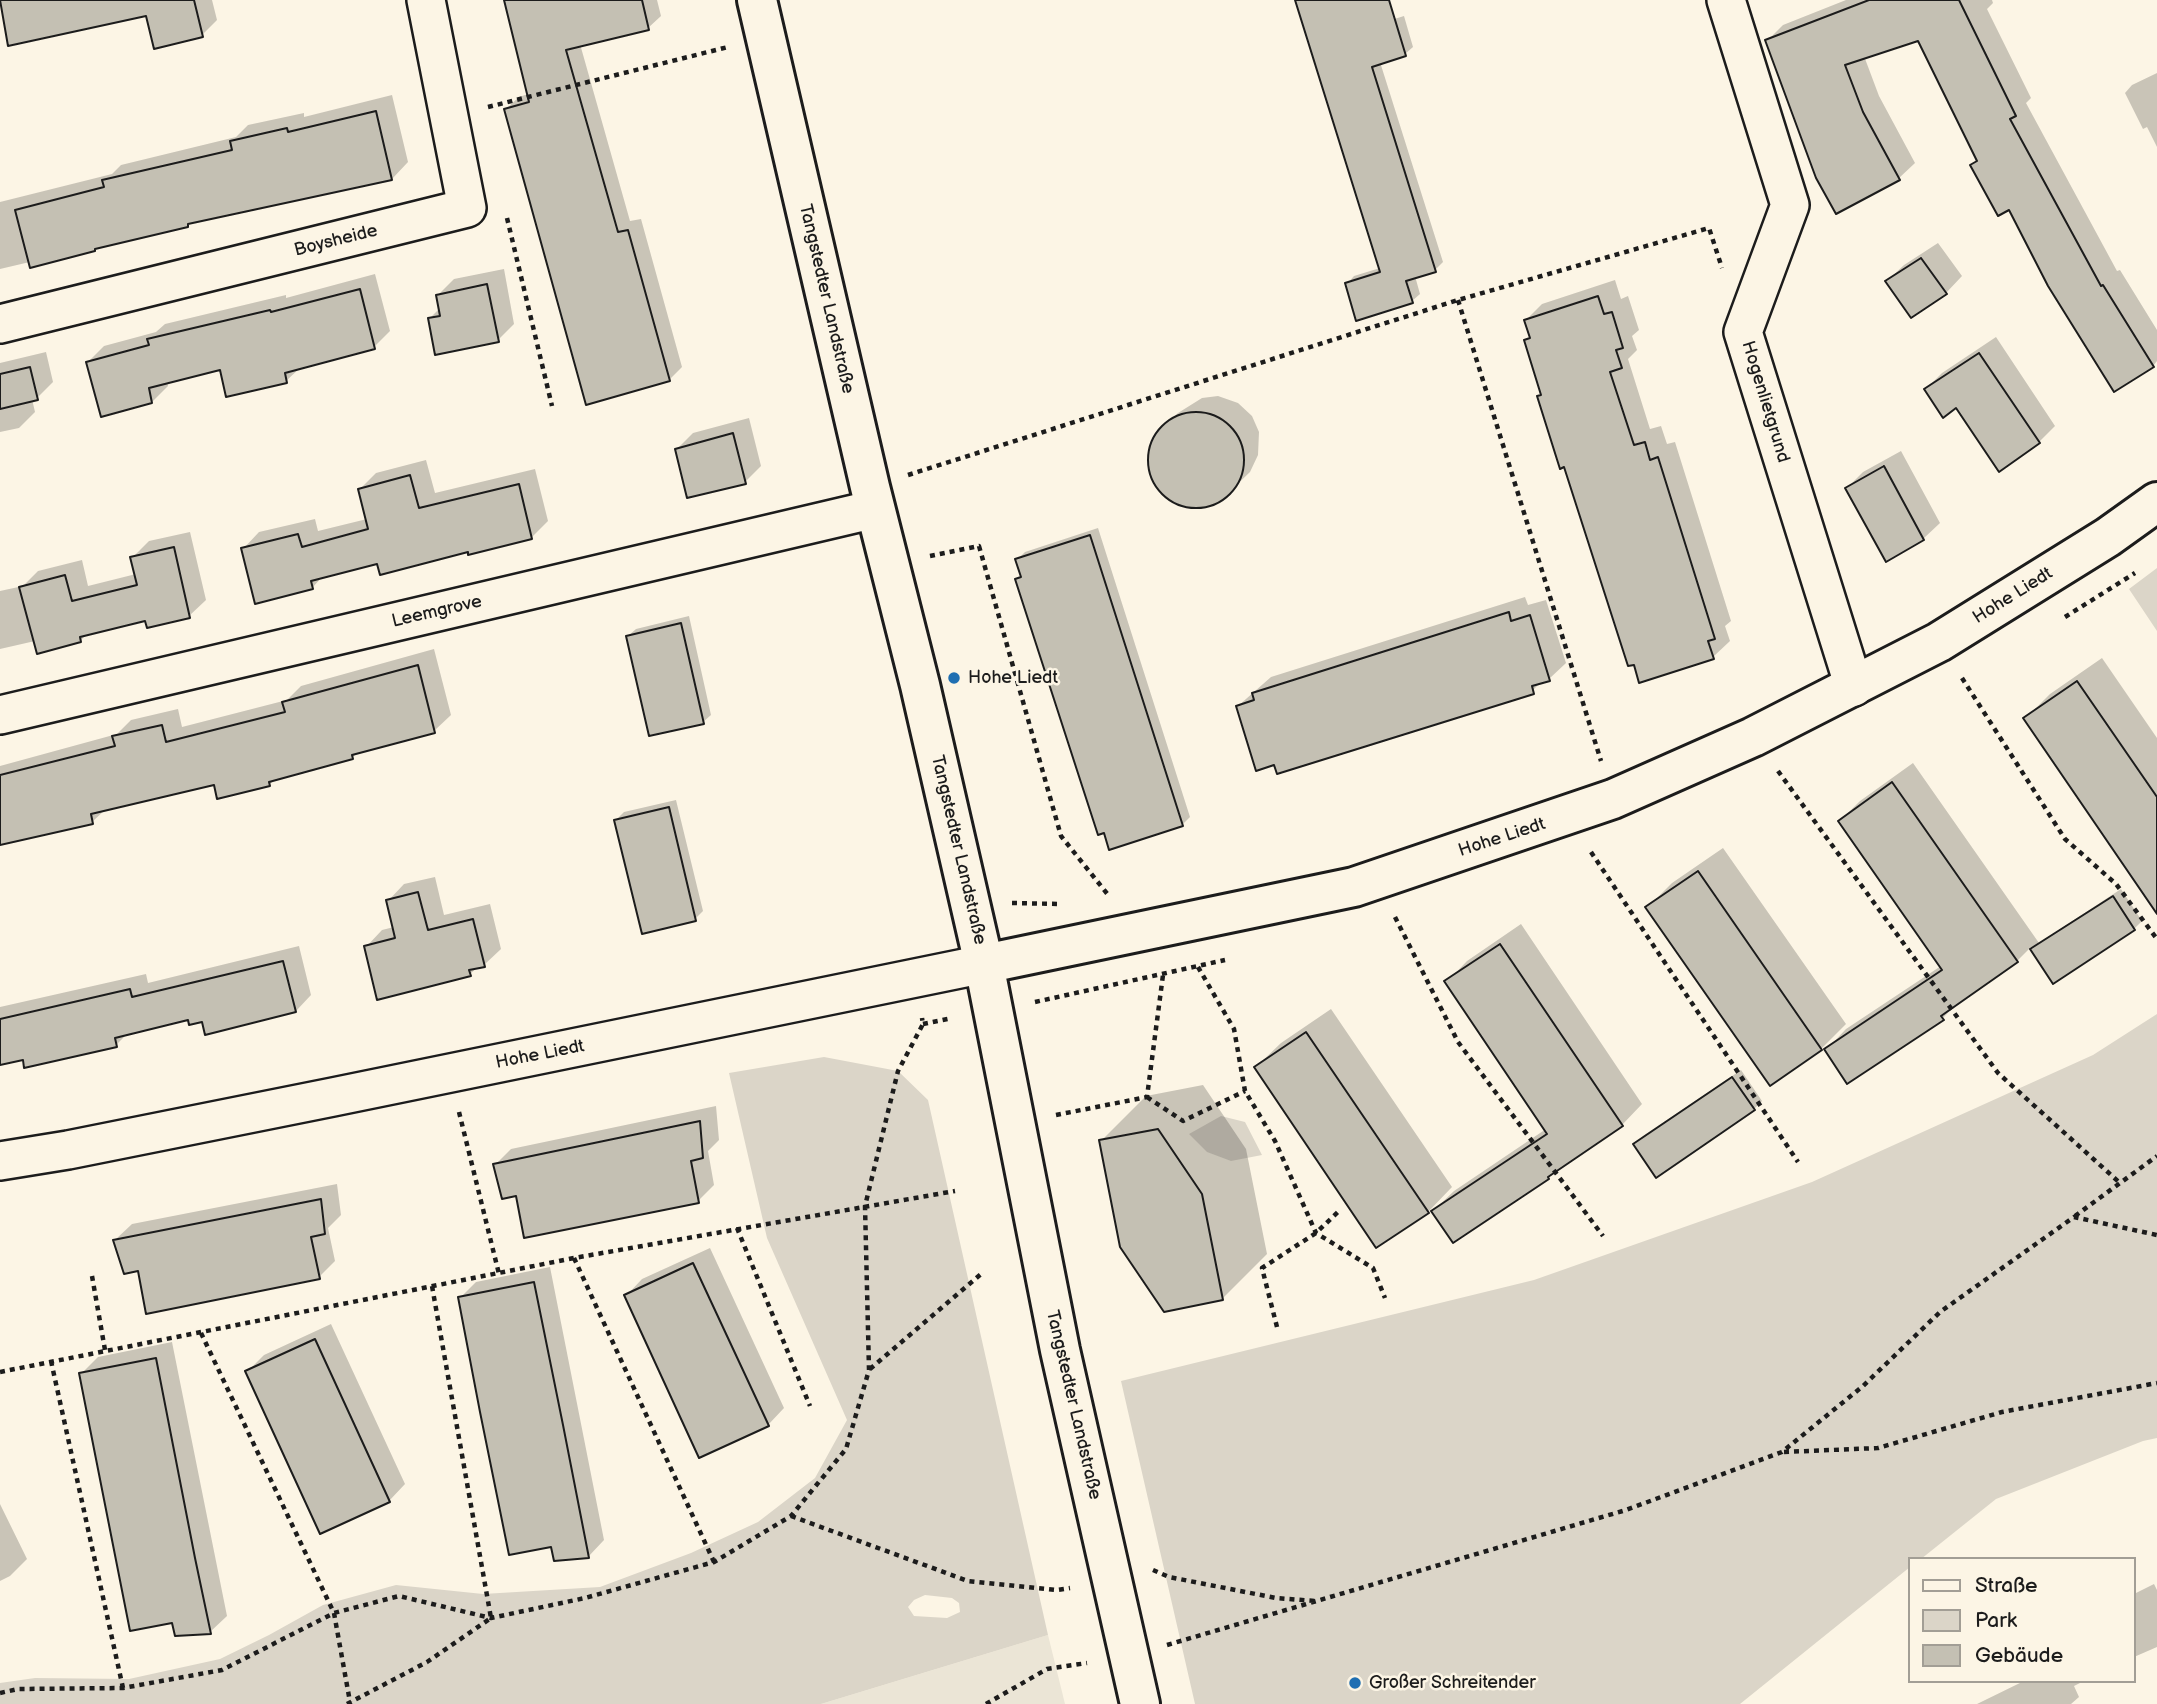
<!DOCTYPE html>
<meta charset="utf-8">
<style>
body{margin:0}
#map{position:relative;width:2157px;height:1704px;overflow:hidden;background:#fcf5e5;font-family:"Balsamiq Sans",sans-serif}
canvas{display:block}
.legend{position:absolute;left:1908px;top:1557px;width:228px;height:126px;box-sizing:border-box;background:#fcf5e5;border:2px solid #a29e95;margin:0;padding:9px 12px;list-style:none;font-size:21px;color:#1c1c1c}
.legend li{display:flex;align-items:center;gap:14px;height:35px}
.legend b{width:35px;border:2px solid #a29e95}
</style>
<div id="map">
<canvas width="2157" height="1704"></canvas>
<ul class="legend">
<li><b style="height:9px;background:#fcf5e5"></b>Straße</li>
<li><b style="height:19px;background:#dbd5c8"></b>Park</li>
<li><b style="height:19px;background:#c4c0b3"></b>Gebäude</li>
</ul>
</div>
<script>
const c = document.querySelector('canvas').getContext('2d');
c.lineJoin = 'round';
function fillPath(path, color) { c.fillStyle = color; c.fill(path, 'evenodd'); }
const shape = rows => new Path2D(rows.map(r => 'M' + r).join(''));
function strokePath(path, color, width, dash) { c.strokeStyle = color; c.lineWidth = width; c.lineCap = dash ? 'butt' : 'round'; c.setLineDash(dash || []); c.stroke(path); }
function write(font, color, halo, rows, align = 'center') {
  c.font = font + ' "Balsamiq Sans",sans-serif'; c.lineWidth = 5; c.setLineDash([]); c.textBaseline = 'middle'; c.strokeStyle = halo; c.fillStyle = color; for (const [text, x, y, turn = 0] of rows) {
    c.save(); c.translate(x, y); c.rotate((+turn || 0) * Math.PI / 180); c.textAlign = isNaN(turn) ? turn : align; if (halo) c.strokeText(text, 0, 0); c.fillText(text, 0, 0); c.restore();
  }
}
fillPath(shape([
 [1048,1635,1065,1704,821,1704]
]), '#ebe5d6');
fillPath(shape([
 [2157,568,2157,631,2129,589],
 [2157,1014,2157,1438,2143,1441,1996,1499,1921,1559,1910,1559,1910,1567,1740,1704,1195,1704,1121,1381,1534,1280,1812,1182,2093,1055],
 [824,1057,898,1071,928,1100,1048,1635,821,1704,0,1704,0,1683,35,1678,129,1679,220,1659,269,1635,323,1605,396,1585,483,1594,600,1587,691,1553,758,1522,815,1478,847,1420,767,1238,729,1073],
 [925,1595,952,1598,959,1603,960,1612,947,1618,914,1616,908,1607,914,1600],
 [1221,1116,1245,1122,1262,1155,1231,1161,1207,1152,1189,1134]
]), '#dbd5c8');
fillPath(shape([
 [0,0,212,0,217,20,202,35,147,14],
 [506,0,657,0,661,16,648,28,580,44,630,221,641,219,682,367,670,379,506,109,519,97,528,94],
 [1297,0,1360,0,1369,27,1404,16,1413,47,1405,54,1380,62,1443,262,1435,270,1415,276,1420,294,1412,301,1347,284,1354,276,1380,268],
 [1846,0,1992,0,1993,3,1987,9,2031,98,2026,103,2117,271,2120,270,2157,330,2157,361,2153,366,1973,165,1978,160,1919,38,1864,56,1879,96,1915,163,1898,179,1767,41,1783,25],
 [2157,73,2157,147,2147,127,2143,129,2125,93,2132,85],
 [392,95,408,162,392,179,191,221,187,225,0,269,0,202,112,174,121,165,236,137,248,125,304,113,304,117],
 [1938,243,1962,276,1946,293,1887,281,1904,265],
 [504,269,514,324,498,340,430,318,440,308,438,295,454,279],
 [375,274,390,331,374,347,301,367,286,381,221,368,167,381,168,386,152,402,88,362,104,346,156,332,165,324,286,295,286,298],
 [1615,280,1621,299,1628,296,1639,330,1632,336,1637,350,1628,359,1650,429,1661,426,1667,444,1675,442,1731,621,1725,626,1730,641,1713,657,1565,465,1539,397,1543,393,1526,341,1531,336,1526,320,1542,304],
 [1996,337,2055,426,2039,442,1957,406,1926,389,1942,373],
 [46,352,53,382,37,398,32,399,35,412,19,428,0,432,0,363],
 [1218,396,1238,403,1252,416,1259,432,1258,455,1250,472,1222,499,1209,505,1190,506,1172,500,1159,488,1150,466,1152,444,1160,430,1178,413,1202,398],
 [749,418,761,466,745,482,677,449,693,433],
 [1901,451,1940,523,1923,539,1847,488,1863,472],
 [426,460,435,493,535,469,548,521,531,538,469,550,378,562,323,576,312,588,243,549,259,532,315,519,318,531,367,519,360,489,376,473],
 [1098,528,1190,817,1182,825,1017,580,1022,574,1017,560,1025,552],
 [190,532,206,600,189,616,147,619,88,633,80,641,35,641,0,649,0,591,23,586,38,571,82,560,88,586,136,574,132,558,149,541],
 [1525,597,1528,605,1546,600,1566,663,1549,679,1542,681,1529,694,1238,706,1271,677],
 [689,616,711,715,703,722,628,636,636,629],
 [434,649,451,715,434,731,359,751,352,758,276,778,269,785,215,783,106,809,92,822,0,844,0,766,117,734,131,720,178,709,182,727,287,700,301,686],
 [2102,658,2157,738,2157,887,2025,719,2050,694],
 [1913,763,2039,943,2121,889,2142,921,2134,929,2053,981,2031,947,2017,961,1961,999,1943,1018,1826,1050,1846,1029,1941,966,1840,821,1860,801],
 [676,800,703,911,695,919,616,820,624,812],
 [1723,848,1846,1024,1821,1049,1770,1084,1648,907,1672,883],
 [435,877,444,915,490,904,501,949,484,965,478,967,470,974,366,947,382,930,394,927,388,901,404,884],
 [1521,924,1642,1104,1622,1125,1558,1168,1548,1177,1453,1241,1433,1211,1454,1191,1546,1129,1447,982,1467,961],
 [299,946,311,995,296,1011,203,1020,189,1018,128,1033,116,1045,24,1057,0,1063,0,1007,146,974,148,983],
 [1331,1009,1452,1187,1428,1212,1256,1067,1281,1043],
 [1741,1070,1762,1101,1754,1109,1636,1144,1643,1136],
 [1203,1085,1246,1149,1267,1254,1222,1299,1101,1141,1146,1096],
 [716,1106,719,1140,708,1151,714,1185,698,1201,518,1193,495,1165,511,1149],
 [337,1184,341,1215,328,1228,335,1261,319,1277,139,1269,115,1240,132,1224],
 [710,1248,784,1408,768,1425,626,1296,642,1279],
 [550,1267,604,1540,588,1557,553,1545,460,1298,476,1282],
 [331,1324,405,1484,389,1501,247,1372,264,1355],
 [172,1342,227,1616,210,1632,81,1374,98,1357],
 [0,1504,27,1559,10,1576,0,1581],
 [2154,1584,2157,1590,2157,1647,2134,1657,2134,1594],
 [2024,1681,2084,1681,2074,1686,2079,1697,2071,1704,1977,1704]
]), '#0003');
const building = shape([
 [0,0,194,0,203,37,154,49,146,16,8,46,0,0],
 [504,0,642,0,649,30,566,50,618,232,628,230,670,381,586,405,504,109,529,102,504,0],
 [1295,0,1389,0,1406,56,1372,67,1436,272,1406,281,1413,303,1356,321,1345,283,1380,272,1295,0],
 [1869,0,1959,0,2016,116,2010,119,2101,286,2103,285,2154,367,2114,392,2048,286,2009,210,1998,216,1970,165,1977,161,1918,41,1845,65,1863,112,1900,180,1836,214,1816,178,1765,40,1869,0],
 [376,111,392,180,188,224,188,227,95,249,95,251,30,268,15,210,104,187,102,180,232,150,230,141,287,128,288,132,376,111],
 [1921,258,1947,294,1911,318,1885,281,1921,258],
 [487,284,499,342,435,355,428,318,440,316,436,295,487,284],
 [360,289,375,349,285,373,287,383,226,397,220,370,149,388,152,403,101,417,86,362,149,345,147,339,270,310,271,312,360,289],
 [1598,296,1604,314,1612,312,1623,348,1616,350,1622,368,1610,372,1634,445,1645,442,1650,460,1658,457,1715,639,1708,641,1714,659,1639,683,1634,665,1628,666,1564,467,1560,469,1537,396,1541,395,1524,340,1530,338,1524,320,1598,296],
 [1979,353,2040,443,1999,472,1956,408,1943,418,1924,389,1979,353],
 [30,367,38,400,0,409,0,374,30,367],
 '1148 460a48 48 0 1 1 96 0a48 48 0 1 1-96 0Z',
 [733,433,746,484,687,498,675,449,733,433],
 [1884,466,1924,540,1886,562,1845,488,1884,466],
 [410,475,419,508,519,484,532,539,468,555,468,552,380,575,377,564,311,581,313,589,255,604,241,548,298,534,302,547,368,529,358,489,410,475],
 [1090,535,1183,826,1109,850,1104,833,1098,835,1015,579,1021,577,1015,559,1090,535],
 [174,547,190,618,147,628,145,621,80,637,81,642,37,654,19,587,65,575,72,601,137,585,130,557,174,547],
 [1509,612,1511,621,1530,615,1550,681,1532,686,1534,694,1277,774,1274,765,1256,771,1236,706,1254,700,1252,693,1509,612],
 [681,623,704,724,649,736,626,636,681,623],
 [418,665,435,733,352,755,353,759,269,782,270,786,217,799,214,785,91,814,93,824,0,845,0,775,115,746,112,736,162,725,166,742,285,712,282,702,418,665],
 [2077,681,2157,797,2157,914,2023,718,2077,681],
 [1892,782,2018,962,1941,1016,1944,1020,1847,1084,1824,1049,1942,970,1838,821,1892,782],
 [669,807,696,921,642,934,614,820,669,807],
 [1698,871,1822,1050,1770,1086,1645,907,1698,871],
 [418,892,428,930,473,919,485,967,469,970,471,976,377,1000,364,946,395,938,386,900,418,892],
 [2113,896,2135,930,2053,984,2030,949,2113,896],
 [1500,944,1623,1126,1548,1177,1549,1179,1453,1243,1431,1211,1547,1134,1444,981,1500,944],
 [283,961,296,1012,205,1035,202,1022,189,1025,188,1020,115,1038,117,1047,24,1068,23,1060,0,1065,0,1019,130,989,132,997,283,961],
 [1306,1032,1429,1213,1376,1248,1254,1067,1306,1032],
 [1732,1077,1755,1110,1656,1178,1633,1144,1732,1077],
 [700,1121,703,1158,691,1161,699,1203,524,1238,516,1196,502,1199,493,1164,700,1121],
 [1158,1129,1202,1194,1223,1300,1164,1312,1120,1247,1099,1140,1158,1129],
 [321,1199,325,1234,311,1237,320,1279,146,1314,138,1271,124,1274,113,1240,321,1199],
 [693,1263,769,1426,699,1458,624,1295,693,1263],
 [534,1282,563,1425,589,1558,554,1561,551,1547,509,1555,480,1412,458,1297,534,1282],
 [315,1339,390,1502,320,1534,245,1371,315,1339],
 [156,1358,195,1558,211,1634,175,1636,172,1623,130,1631,79,1373,156,1358]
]);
fillPath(building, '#c4c0b3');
strokePath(building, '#1c1c1c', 2);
const street = shape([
 [1726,0,1790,205,1743,332,1854,687],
 [0,324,467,208,426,0],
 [0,715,875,509],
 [0,1161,68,1150,333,1097,984,964]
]);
const secondary = shape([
 [757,0,870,487,920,685,984,964,1060,1350,1140,1704],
 [984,964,1354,887,1613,799,1753,737,1939,642,2108,537,2157,502]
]);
strokePath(street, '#1c1c1c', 42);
strokePath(secondary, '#1c1c1c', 44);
strokePath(shape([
 [488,107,728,47],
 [507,218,552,406],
 [1458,300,1601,761],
 [908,475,1458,300,1709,228,1722,268],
 [930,556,979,546,1061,836,1109,896],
 [2065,617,2135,573],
 [1962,678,2065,839,2116,884,2157,939],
 [1778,771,1998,1073,2120,1183],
 [1591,852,1798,1162],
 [1012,903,1060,904],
 [1395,917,1458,1042,1603,1236],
 [1198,967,1234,1029,1245,1091,1275,1141,1316,1233,1373,1268,1385,1298],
 [1035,1002,1225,960],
 [923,1024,952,1018],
 [1147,1097,1183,1121,1245,1091],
 [459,1112,499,1274],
 [1056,1115,1147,1097,1163,975],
 [2075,1216,2157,1156],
 [737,1228,810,1406],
 [574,1258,714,1562],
 [92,1276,105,1350],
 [1277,1327,1262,1268,1316,1233,1340,1210],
 [201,1333,334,1613,350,1702],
 [51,1361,123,1688],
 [870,1369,981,1274],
 [0,1372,574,1258,955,1191],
 [1784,1452,1878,1448,2002,1412,2157,1383],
 [791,1516,968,1581,1057,1590,1070,1588],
 [1153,1570,1169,1577,1276,1598,1316,1601],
 [1167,1645,1626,1510,1782,1452,1863,1386,1940,1312,2074,1217,2157,1235],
 [0,1693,18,1689,123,1688,222,1670,334,1613,399,1596,491,1618,585,1598,714,1562,791,1516,846,1449,869,1370,865,1206,898,1071,923,1024,922,1018],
 [347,1704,427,1662,491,1618,432,1286],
 [986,1704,1047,1669,1087,1663]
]), '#1c1c1c', 4.5, [5, 5]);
strokePath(street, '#fcf5e5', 37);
strokePath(secondary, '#fcf5e5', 38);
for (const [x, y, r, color] of [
 [954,678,7,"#1f6fb2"],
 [1355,1683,7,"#1f6fb2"]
]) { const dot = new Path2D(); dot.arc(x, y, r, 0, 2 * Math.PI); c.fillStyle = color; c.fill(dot); strokePath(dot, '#fcf5e5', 2.5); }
write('18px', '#1c1c1c', '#fcf5e5', [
 ["Boysheide",336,241,-14],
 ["Tangstedter Landstraße",826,299,77],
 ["Hogenlietgrund",1765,402,73],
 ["Hohe Liedt",2013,596,-32],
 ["Leemgrove",437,612,-13],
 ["Hohe Liedt",1502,838,-18],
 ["Tangstedter Landstraße",958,850,77],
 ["Hohe Liedt",540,1055,-11],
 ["Tangstedter Landstraße",1073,1405,77]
]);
write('18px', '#1c1c1c', '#fcf5e5', [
 ["Hohe Liedt",968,678],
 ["Großer Schreitender",1369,1683]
], 'left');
</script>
